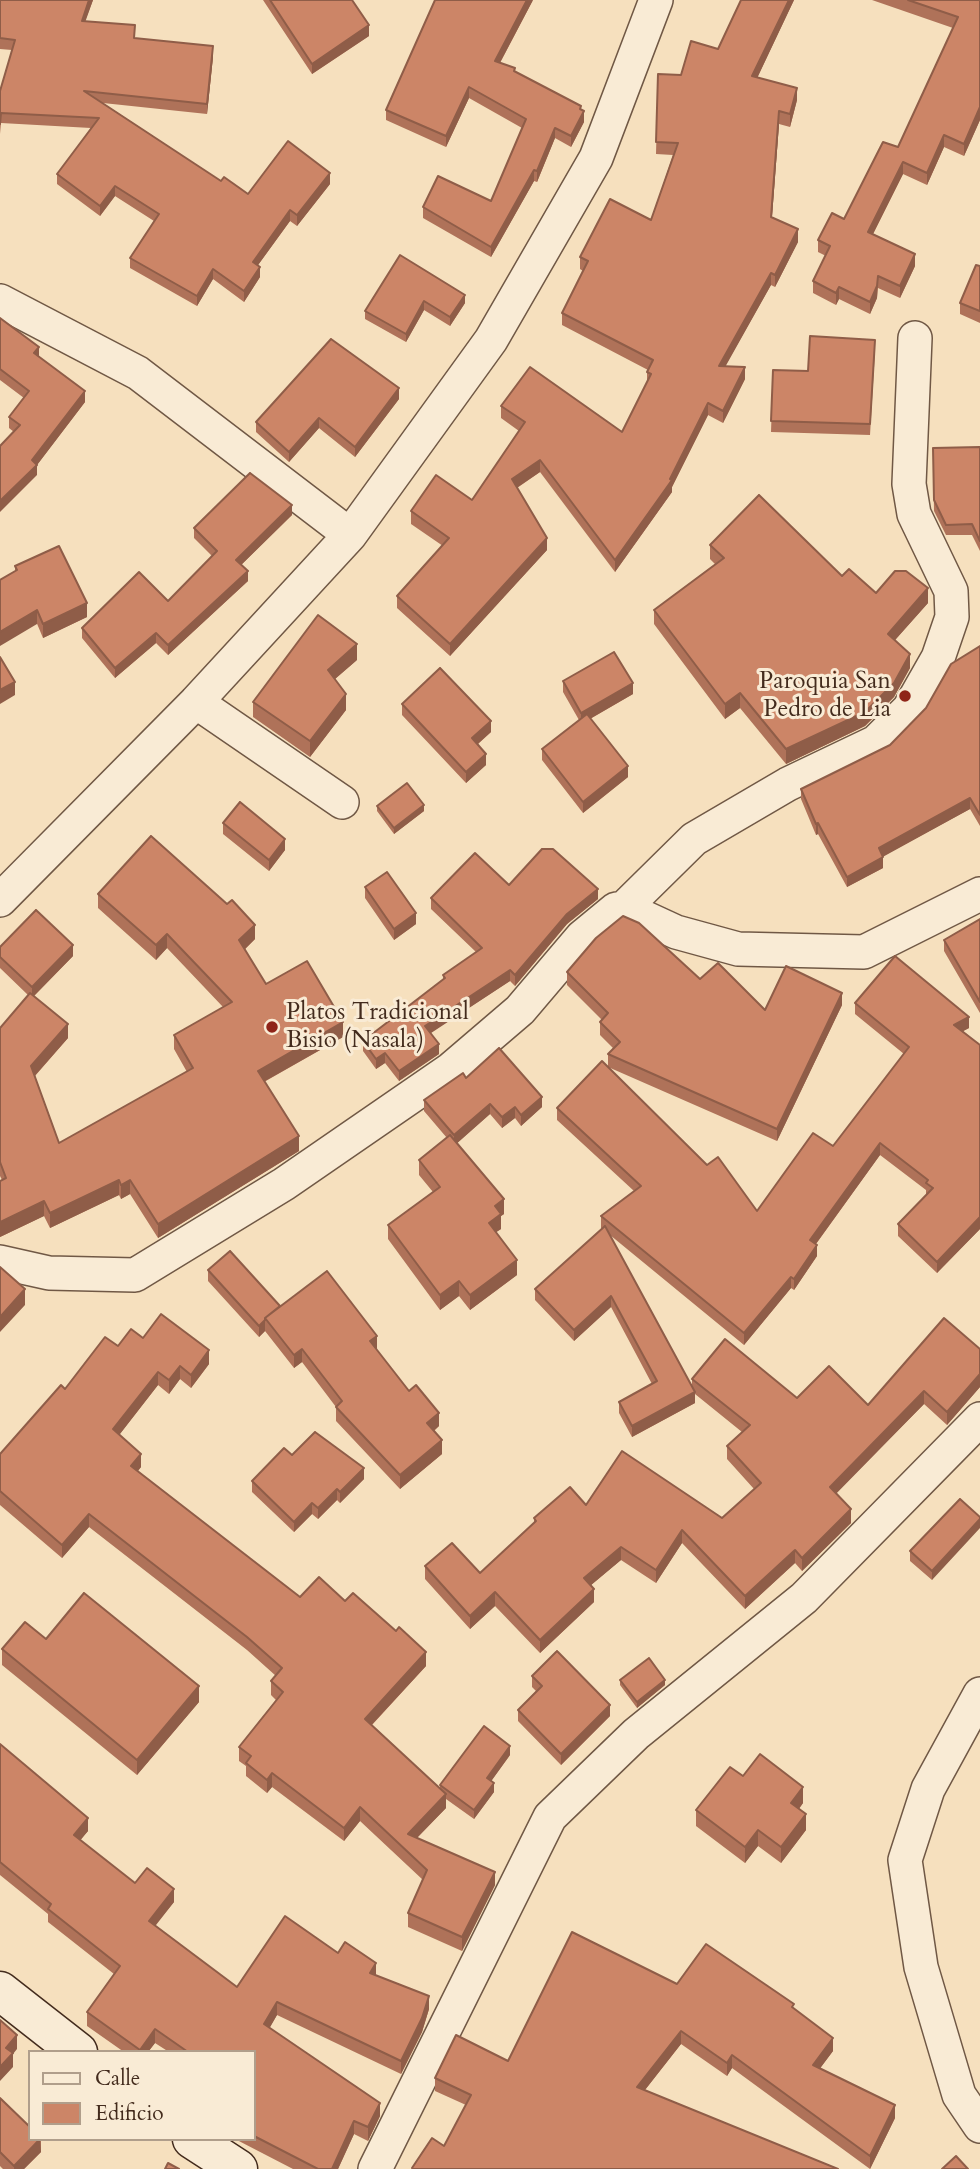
<!DOCTYPE html>
<style>
body{margin:0}
#map{position:relative;width:980px;height:2169px;overflow:hidden;background:#f6e0be;font-family:Cardo,serif}
canvas{display:block}
.legend{position:absolute;left:28px;top:2050px;width:228px;height:91px;box-sizing:border-box;background:#f9ebd5;border:2px solid #b09e8b;margin:0;padding:9px 12px;list-style:none;font-size:21px;color:#432b1d}
.legend li{display:flex;align-items:center;gap:14px;height:35px}
.legend b{width:35px;border:2px solid #b09e8b}
</style>
<div id="map">
<canvas width="980" height="2169"></canvas>
<ul class="legend">
<li><b style="height:9px;background:#f9ebd5"></b>Calle</li>
<li><b style="height:19px;background:#cc8567"></b>Edificio</li>
</ul>
</div>
<script>
const c = document.querySelector('canvas').getContext('2d');
c.lineJoin = 'round';
const shape = rows => new Path2D(rows.map(r => 'M' + r).join(''));
function strokePath(path, color, width, dash) { c.strokeStyle = color; c.lineWidth = width; c.lineCap = dash ? 'butt' : 'round'; c.setLineDash(dash || []); c.stroke(path); }
function fillPath(path, color) { c.fillStyle = color; c.fill(path, 'evenodd'); }
function write(font, color, halo, rows, align = 'center') {
  c.font = font + ' Cardo,serif'; c.lineWidth = 6; c.setLineDash([]); c.textBaseline = 'middle'; c.strokeStyle = halo; c.fillStyle = color; for (const [text, x, y, turn = 0] of rows) {
    c.save(); c.translate(x, y); c.rotate((+turn || 0) * Math.PI / 180); c.textAlign = isNaN(turn) ? turn : align; if (halo) c.strokeText(text, 0, 0); c.fillText(text, 0, 0); c.restore();
  }
}
const street = shape([
 [0,301,138,373,350,535],
 [196,702,342,802],
 [0,900,196,702,350,535,491,340,596,158,656,0],
 [624,908,694,839,788,784,876,742,909,709,938,658,952,617,951,591,914,514,909,484,915,338],
 [0,1262,49,1273,135,1275,284,1184,451,1069,520,1010,582,937,616,909,624,908,676,932,738,949,864,952,980,894],
 [980,1694,928,1789,905,1860,921,1967,959,2095,980,2126],
 [375,2169,550,1817,636,1734,804,1598,980,1419]
]);
const secondary = shape([
 [0,1991,78,2052],
 [192,2139,238,2169]
]);
strokePath(street, '#705845', 36);
strokePath(secondary, '#432b1d', 41);
strokePath(street, '#f9ebd5', 33);
strokePath(secondary, '#f9ebd5', 38);
fillPath(shape([
 [0,0,93,0,85,21,135,38,213,57,207,114,103,103,221,181,248,194,330,184,297,226,290,221,258,265,260,277,244,302,213,279,197,306,130,268,130,258,154,221,115,196,100,216,57,184,57,174,91,128,1,123,0,134,0,91,12,50,0,49],
 [263,0,352,0,369,36,312,74],
 [533,0,500,63,581,110,584,122,571,147,555,138,537,182,534,181,491,257,423,218,423,207,491,201,522,128,469,98,446,147,386,120,386,110],
 [741,0,794,0,757,78,797,100,790,127,779,124,772,217,798,242,775,287,771,285,725,366,745,379,723,423,708,415,672,487,672,492,615,572,540,472,517,488,547,550,450,656,397,608,397,596,443,546,411,524,411,511,472,500,519,431,501,418,501,406,622,432,647,382,647,372,648,370,562,325,562,313,583,271,580,269,580,257,651,220,673,155,656,154,658,74,681,75,718,49],
 [872,0,980,0,980,120,964,156,944,147,927,185,903,174,873,234,915,266,900,298,878,288,877,298,870,314,839,299,836,305,813,293,813,281,826,256,818,252,818,240,844,219,898,147,953,28],
 [400,255,465,303,450,326,424,310,406,342,365,319,365,311],
 [980,266,980,323,960,314,960,303],
 [0,318,85,402,37,465,37,475,14,432,9,428,9,417,24,398,0,380],
 [875,351,870,435,771,432,773,370,808,371],
 [399,399,355,457,319,428,289,462,256,432,256,422],
 [980,447,980,551,972,535,946,535,934,511,933,448],
 [292,515,241,565,248,581,168,655,156,643,115,678,82,638,82,628,168,601,212,556,194,538,194,528],
 [710,545,842,576,876,593,928,603,895,640,910,668,894,697,865,726,786,764,740,708,725,719,654,624,654,610,715,564,710,559],
 [15,566,87,617,43,638,15,571],
 [980,646,980,826,970,809,883,856,883,868,847,887,818,834,816,835,801,799,801,789,890,745,926,708],
 [357,660,335,679,346,710,310,757,253,717,253,702],
 [563,681,633,694,590,719,628,777,583,813,542,760,542,749,579,720,563,692],
 [402,704,491,732,478,744,486,765,466,783,402,715],
 [377,806,424,811,394,834,377,811],
 [223,823,285,850,269,871,223,834],
 [509,885,598,899,567,924,515,986,510,981,430,1033,439,1054,399,1081,385,1063,376,1069,363,1051,363,1041,443,980,443,975,476,952,431,909,431,898],
 [365,887,416,924,394,940,365,898],
 [98,894,255,939,244,950,266,984,343,1037,264,1082,299,1151,158,1238,130,1194,121,1199,119,1195,50,1228,44,1216,0,1237,0,1181,2,1180,0,1176,0,1028,28,995,0,968,0,947,73,956,34,996,68,1038,35,1076,59,1143,187,1072,174,1049,174,1035,223,1007,167,948,156,960,98,908],
 [980,919,980,1013,944,951,944,940],
 [567,972,700,979,765,1010,842,1005,777,1141,608,1067,707,1165,757,1211,833,1146,904,1054,855,1014,855,1003,969,1028,963,1031,980,1045,980,1229,937,1273,898,1236,898,1224,926,1195,926,1190,880,1155,816,1244,817,1256,794,1290,791,1288,744,1345,610,1235,692,1388,692,1379,797,1398,868,1405,980,1349,980,1387,947,1425,924,1404,836,1493,851,1523,802,1571,795,1563,745,1609,682,1543,656,1583,621,1560,591,1585,594,1602,540,1653,495,1606,470,1629,425,1579,425,1566,480,1573,534,1523,534,1518,586,1505,722,1518,754,1489,727,1459,727,1446,742,1432,695,1394,695,1403,632,1437,619,1413,619,1402,652,1384,611,1307,574,1341,535,1300,535,1289,602,1229,601,1228,601,1216,634,1191,557,1120,557,1108,608,1066,608,1054,613,1048,600,1035,600,1022,602,1020,567,985],
 [466,1078,542,1107,521,1126,515,1118,502,1128,490,1114,457,1143,504,1214,501,1216,501,1229,496,1232,517,1275,470,1310,459,1296,440,1310,388,1239,388,1225,433,1192,419,1175,419,1160,447,1138,424,1111,424,1100],
 [208,1270,280,1306,376,1350,409,1391,439,1426,434,1431,442,1454,400,1489,336,1421,336,1407,302,1362,294,1368,265,1331,259,1337,208,1281],
 [143,1338,209,1364,191,1388,180,1379,169,1394,158,1385,119,1435,141,1467,138,1471,300,1597,345,1601,426,1666,372,1725,440,1788,440,1785,510,1755,491,1781,494,1792,474,1819,446,1799,446,1808,417,1838,495,1885,462,1951,408,1927,408,1913,423,1880,360,1821,344,1841,272,1787,267,1793,246,1776,246,1766,239,1761,239,1747,276,1700,271,1695,271,1681,276,1676,247,1650,89,1527,62,1558,0,1505,0,1454,65,1389,118,1346],
 [292,1455,364,1479,340,1503,337,1500,318,1519,312,1514,294,1532,252,1492,252,1481],
 [960,1499,932,1580,910,1561,910,1551],
 [2,1649,199,1702,137,1775,2,1665],
 [532,1676,610,1716,561,1765,518,1721,518,1710,536,1691,532,1687],
 [620,1680,665,1685,637,1708,620,1685],
 [0,1744,88,1831,80,1840,135,1883,174,1902,155,1925,237,1987,338,1953,429,2009,422,2032,401,2074,277,2015,269,2028,380,2116,368,2141,354,2134,338,2169,293,2169,235,2139,254,2139,254,2052,169,2052,155,2043,148,2052,124,2052,87,2026,87,2012,114,1974,48,1922,48,1914,0,1875],
 [743,1776,803,1803,799,1809,806,1830,781,1863,758,1846,745,1863,696,1826,696,1810],
 [677,1984,794,2009,833,2051,820,2068,895,2118,870,2169,732,2068,727,2076,681,2044,645,2090,838,2169,412,2169,412,2168,444,2146,466,2105,435,2091,435,2078,508,2061],
 [0,2098,41,2139,41,2152,24,2169,3,2169,0,2166]
]), '#af7259');
fillPath(shape([
 [89,0,93,0,82,31,82,21],
 [527,0,533,0,495,72,495,61],
 [789,0,794,0,752,89,752,76],
 [369,25,369,36,312,74,312,64],
 [213,46,213,57,207,114,207,104],
 [469,87,469,98,446,147,446,136],
 [797,88,797,100,790,127,790,114],
 [980,107,980,120,964,156,964,144],
 [584,111,584,122,571,147,571,136],
 [779,111,779,124,771,229,771,217],
 [555,128,555,138,537,182,537,171],
 [944,135,944,147,927,185,927,173],
 [903,162,903,174,868,244,868,232],
 [534,170,534,181,491,257,491,247],
 [330,173,330,184,297,226,297,215],
 [115,186,115,196,100,216,100,206],
 [290,210,290,221,253,272,253,262],
 [798,229,798,242,775,287,775,275],
 [915,254,915,266,900,298,900,286],
 [260,267,260,277,244,302,244,291],
 [213,269,213,279,197,306,197,296],
 [771,273,771,285,719,378,719,366],
 [878,276,877,298,870,314,870,302],
 [839,287,839,299,836,305,836,293],
 [465,295,465,303,450,326,450,317],
 [424,301,424,310,406,342,406,334],
 [39,347,39,358,34,353],
 [745,367,745,379,723,423,723,411],
 [399,388,399,399,355,457,355,447],
 [85,391,85,402,37,465,37,475,0,512,0,501],
 [708,403,708,415,672,487,672,492,615,572,615,560,670,479],
 [319,418,319,428,289,462,289,452],
 [540,460,540,472,512,491,512,479],
 [292,505,292,515,236,570,236,560],
 [547,538,547,550,450,656,450,644],
 [248,571,248,581,168,655,168,645],
 [928,588,928,603,888,648,888,634],
 [87,603,87,617,43,638,43,624],
 [37,610,37,624,0,646,0,632],
 [156,633,156,643,115,678,115,668],
 [357,644,357,660,328,685,328,670],
 [910,654,910,668,894,697,865,726,786,764,786,749],
 [15,682,15,695,0,704,0,690],
 [633,683,633,694,581,724,581,713],
 [740,693,740,708,725,719,725,704],
 [346,694,346,710,310,757,310,741],
 [491,721,491,732,472,749,472,738],
 [486,754,486,765,466,783,466,772],
 [628,766,628,777,583,813,583,802],
 [970,798,970,809,879,859,879,848],
 [424,805,424,811,394,834,394,828],
 [818,823,818,834,816,835,816,824],
 [285,839,285,850,269,871,269,860],
 [883,857,883,868,847,887,847,877],
 [598,889,598,899,567,924,515,986,515,975,567,914],
 [416,913,416,924,394,940,394,929],
 [255,925,255,939,239,955,239,940],
 [167,934,167,948,156,960,156,945],
 [73,945,73,956,32,998,32,987],
 [510,970,510,981,425,1037,425,1026],
 [842,993,842,1005,777,1141,777,1129],
 [969,1017,969,1028,954,1036,954,1025],
 [343,1022,343,1037,258,1085,258,1071],
 [68,1024,68,1038,31,1080,31,1066],
 [439,1044,439,1054,399,1081,399,1071],
 [385,1053,385,1063,376,1069,376,1059],
 [542,1097,542,1107,521,1126,521,1115],
 [490,1104,490,1114,454,1146,454,1135],
 [515,1107,515,1118,502,1128,502,1117],
 [299,1136,299,1151,158,1238,158,1224],
 [880,1143,880,1155,810,1252,810,1240],
 [119,1180,119,1195,50,1228,50,1213],
 [130,1180,130,1194,121,1199,121,1185],
 [504,1199,504,1214,501,1216,501,1229,489,1237,489,1223,495,1206],
 [44,1201,44,1216,0,1237,0,1222],
 [980,1217,980,1229,937,1273,937,1262],
 [817,1245,817,1256,794,1290,794,1279],
 [517,1260,517,1275,470,1310,470,1295],
 [791,1277,791,1288,744,1345,744,1333],
 [459,1281,459,1296,440,1310,440,1295],
 [25,1289,25,1305,0,1332,0,1317],
 [611,1296,611,1307,574,1341,574,1330],
 [265,1320,265,1331,259,1337,259,1326],
 [377,1336,377,1350,370,1341],
 [302,1349,302,1362,294,1368,294,1355],
 [209,1350,209,1364,191,1388,191,1375],
 [180,1366,180,1379,169,1394,169,1380],
 [158,1372,158,1385,113,1443,113,1429],
 [980,1374,980,1387,947,1425,947,1412],
 [924,1391,924,1404,830,1500,830,1487],
 [695,1392,695,1403,632,1437,632,1426],
 [439,1413,439,1426,427,1436,427,1423],
 [442,1440,442,1454,400,1489,400,1475],
 [141,1454,141,1467,131,1479,131,1466],
 [364,1468,364,1479,340,1503,340,1492],
 [337,1489,337,1500,318,1519,318,1508],
 [312,1503,312,1514,294,1532,294,1522],
 [851,1509,851,1523,802,1571,802,1558],
 [89,1514,89,1527,62,1558,62,1545],
 [980,1519,980,1528,932,1580,932,1571],
 [682,1530,682,1543,656,1583,656,1570],
 [621,1547,621,1560,584,1591,584,1578],
 [795,1550,795,1563,745,1609,745,1596],
 [594,1589,594,1602,540,1653,540,1640],
 [495,1592,495,1606,470,1629,470,1616],
 [426,1652,426,1666,365,1732,365,1719],
 [665,1680,665,1685,637,1708,637,1702],
 [199,1686,199,1702,137,1775,137,1760],
 [610,1705,610,1716,561,1765,561,1754],
 [510,1746,510,1755,487,1787,487,1778],
 [272,1773,272,1787,267,1793,267,1780],
 [494,1783,494,1792,474,1819,474,1810],
 [803,1787,803,1803,791,1819,791,1803],
 [446,1794,446,1808,408,1847,408,1834],
 [360,1807,360,1821,344,1841,344,1828],
 [806,1814,806,1830,781,1863,781,1847],
 [88,1818,88,1831,74,1848,74,1835],
 [758,1830,758,1846,745,1863,745,1847],
 [495,1872,495,1885,462,1951,462,1937],
 [174,1889,174,1902,149,1934,149,1921],
 [376,1963,376,1976,370,1973],
 [429,1996,429,2009,422,2032,401,2074,401,2061],
 [277,2002,277,2015,264,2038,264,2024],
 [155,2029,155,2043,148,2052,140,2052,140,2050],
 [681,2031,681,2044,637,2100,637,2087],
 [17,2035,17,2049,13,2054,13,2067,0,2081,0,2067,6,2048],
 [833,2038,833,2051,813,2078,813,2065],
 [732,2055,732,2068,727,2076,727,2063],
 [380,2103,380,2116,368,2141,368,2127],
 [895,2105,895,2118,870,2169,870,2156],
 [354,2121,354,2134,338,2169,332,2169],
 [40,2139,41,2152,24,2169,14,2169,14,2166]
]), '#8f5d48');
const building = shape([
 [0,0,89,0,82,21,135,25,134,38,213,46,207,104,84,91,221,181,224,177,248,194,288,141,330,173,297,215,290,210,253,262,260,267,244,291,213,269,197,296,130,258,159,214,115,186,100,206,57,174,99,118,1,113,0,124,0,91,15,40,0,38,0,0],
 [270,0,352,0,369,25,312,64,270,0],
 [435,0,527,0,495,61,515,68,514,71,581,106,580,109,584,111,571,136,555,128,537,171,534,170,491,247,423,207,438,176,491,201,526,119,469,87,446,136,386,110,435,0],
 [741,0,789,0,752,76,797,88,790,114,779,111,771,217,798,229,775,275,771,273,719,366,745,367,723,411,708,403,670,479,672,480,615,560,540,460,512,479,547,538,450,644,397,596,449,538,411,511,436,475,472,500,525,422,501,406,530,367,622,432,651,374,647,372,653,360,562,313,588,261,580,257,610,199,651,220,678,143,656,142,658,74,681,75,691,41,718,49,741,0],
 [908,0,980,0,980,107,964,144,944,135,927,173,903,162,868,232,915,254,900,286,878,276,877,286,870,302,839,287,836,293,813,281,830,246,818,240,832,213,844,219,883,142,898,147,958,17,908,0],
 [400,255,465,295,450,317,424,301,406,334,365,311,400,255],
 [976,265,980,266,980,311,960,303,976,265],
 [0,318,39,347,34,353,85,391,32,460,37,465,0,501,0,446,20,425,9,417,29,391,0,369,0,318],
 [810,336,875,340,870,424,771,421,773,370,808,371,810,336],
 [331,339,399,388,355,447,319,418,289,452,256,422,331,339],
 [980,447,980,541,972,524,946,525,934,500,933,448,980,447],
 [250,473,292,505,236,560,248,571,168,645,156,633,115,668,82,628,139,572,168,601,217,551,194,528,250,473],
 [759,495,842,576,849,569,876,593,895,571,906,571,928,588,888,634,910,654,894,683,865,712,786,749,740,693,725,704,654,610,724,558,710,545,759,495],
 [59,546,87,603,43,624,37,610,0,632,0,580,17,570,15,566,59,546],
 [318,615,357,644,328,670,346,694,310,741,253,702,318,615],
 [980,646,980,815,970,798,879,848,883,857,847,877,818,823,816,824,801,789,890,745,926,708,951,664,980,646],
 [614,652,633,683,581,713,563,681,614,652],
 [0,657,15,682,0,690,0,657],
 [440,668,491,721,472,738,486,754,466,772,402,704,440,668],
 [587,714,628,766,583,802,542,749,587,714],
 [407,783,424,805,394,828,377,806,407,783],
 [240,802,285,839,269,860,223,823,240,802],
 [151,836,227,904,232,900,255,925,239,940,266,984,307,961,343,1022,258,1071,299,1136,158,1224,130,1180,121,1185,119,1180,50,1213,44,1201,0,1222,0,1181,6,1178,0,1162,0,1028,30,993,68,1024,31,1066,59,1143,193,1068,174,1035,232,1002,167,934,156,945,98,894,151,836],
 [542,849,553,849,598,889,567,914,515,975,510,970,425,1026,439,1044,399,1071,385,1053,376,1059,363,1041,445,978,443,975,482,948,431,898,475,853,509,885,542,849],
 [387,872,416,913,394,929,365,887,387,872],
 [36,910,73,945,32,987,0,957,0,947,36,910],
 [623,916,639,923,700,979,718,963,765,1010,786,966,842,993,777,1129,608,1054,620,1042,600,1022,608,1013,567,972,596,938,623,916],
 [980,919,980,1002,944,940,980,919],
 [895,956,969,1017,954,1025,980,1045,980,1217,937,1262,898,1224,933,1188,926,1183,928,1180,880,1143,810,1240,817,1245,794,1279,791,1277,744,1333,601,1216,641,1186,557,1108,602,1061,707,1165,718,1157,757,1211,813,1133,833,1146,909,1047,855,1003,895,956],
 [499,1048,542,1097,521,1115,515,1107,502,1117,490,1104,454,1135,424,1100,463,1073,466,1078,499,1048],
 [450,1135,504,1199,495,1206,501,1214,489,1223,517,1260,470,1295,459,1281,440,1295,388,1225,440,1187,419,1160,450,1135],
 [605,1226,695,1392,632,1426,619,1402,657,1381,611,1296,574,1330,535,1289,605,1226],
 [230,1251,280,1306,265,1318,265,1320,259,1326,208,1270,230,1251],
 [0,1267,25,1289,0,1317,0,1267],
 [327,1271,377,1336,370,1341,409,1391,416,1385,439,1413,427,1423,442,1440,400,1475,336,1407,342,1401,302,1349,294,1355,265,1318,327,1271],
 [161,1314,209,1350,191,1375,180,1366,169,1380,158,1372,113,1429,141,1454,131,1466,300,1597,319,1577,345,1601,353,1593,396,1631,399,1627,426,1652,365,1719,446,1794,408,1834,495,1872,462,1937,408,1913,427,1870,360,1807,344,1828,272,1773,267,1780,246,1763,251,1756,239,1747,283,1692,271,1681,282,1668,247,1637,89,1514,62,1545,0,1491,0,1454,61,1385,65,1389,105,1337,118,1346,131,1329,143,1338,161,1314],
 [944,1318,980,1349,980,1374,947,1412,924,1391,830,1487,851,1509,802,1558,795,1550,745,1596,682,1530,656,1570,621,1547,584,1578,594,1589,540,1640,495,1592,470,1616,425,1566,452,1543,480,1573,536,1521,534,1518,570,1487,586,1505,622,1451,722,1518,761,1483,727,1446,750,1425,692,1379,725,1339,797,1398,829,1366,868,1405,944,1318],
 [315,1432,364,1468,340,1492,337,1489,318,1508,312,1503,294,1522,252,1481,284,1448,292,1455,315,1432],
 [960,1499,980,1517,980,1519,932,1571,910,1551,960,1499],
 [84,1593,199,1686,137,1760,2,1649,25,1622,46,1639,84,1593],
 [557,1651,610,1705,561,1754,518,1710,542,1686,532,1676,557,1651],
 [649,1658,665,1680,637,1702,620,1680,649,1658],
 [484,1726,510,1746,487,1778,494,1783,474,1810,440,1785,484,1726],
 [0,1744,88,1818,74,1835,135,1883,147,1868,174,1889,149,1921,237,1987,285,1916,338,1953,345,1942,376,1963,370,1973,429,1996,422,2018,401,2061,277,2002,264,2024,380,2103,368,2127,354,2121,332,2169,318,2169,254,2136,254,2052,188,2052,155,2029,140,2050,87,2012,120,1966,48,1909,51,1904,0,1862,0,1744],
 [760,1754,803,1787,791,1803,806,1814,781,1847,758,1830,745,1847,696,1810,730,1767,743,1776,760,1754],
 [572,1932,677,1984,706,1944,794,2004,792,2007,833,2038,813,2065,895,2105,870,2156,732,2055,727,2063,681,2031,637,2087,838,2169,413,2169,412,2168,432,2138,444,2146,471,2095,435,2078,456,2035,508,2061,572,1932],
 [0,2020,17,2035,6,2048,13,2053,0,2067,0,2020],
 [0,2098,30,2127,30,2139,40,2139,14,2166,0,2152,0,2098],
 [956,2156,968,2169,942,2169,956,2156],
 [168,2163,179,2169,165,2169,168,2163]
]);
fillPath(building, '#cc8567');
strokePath(building, '#8f5d48', 2);
for (const [x, y, r, color] of [
 [905,696,7,"#8f2418"],
 [272,1027,7,"#8f2418"]
]) { const dot = new Path2D(); dot.arc(x, y, r, 0, 2 * Math.PI); c.fillStyle = color; c.fill(dot); strokePath(dot, '#f9ebd5', 2.5); }
write('24px', '#432b1d', '#f9ebd5', [
 ["Paroquia San",891,682],
 ["Pedro de Lia",891,710],
 ["Platos Tradicional",286,1013,"left"],
 ["Bisio (Nasala)",286,1041,"left"]
], 'right');
</script>
